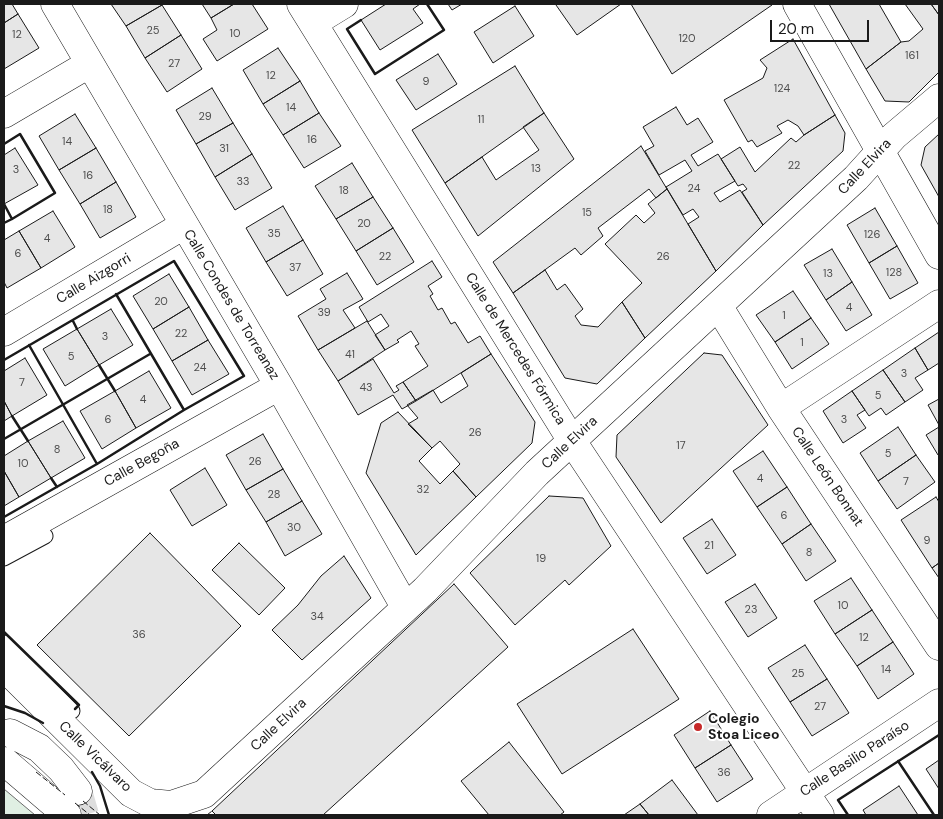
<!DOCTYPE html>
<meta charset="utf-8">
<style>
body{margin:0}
#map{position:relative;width:943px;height:819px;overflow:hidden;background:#fff;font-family:"DM Sans",sans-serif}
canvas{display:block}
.frame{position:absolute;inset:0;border:5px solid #1a1a1a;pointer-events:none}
.scale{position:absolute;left:770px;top:20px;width:99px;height:22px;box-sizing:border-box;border:2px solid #1a1a1a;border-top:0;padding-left:6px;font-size:15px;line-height:18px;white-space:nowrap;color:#1a1a1a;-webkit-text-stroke:4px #fff;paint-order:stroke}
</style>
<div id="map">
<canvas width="943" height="819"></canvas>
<div class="frame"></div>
<div class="scale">20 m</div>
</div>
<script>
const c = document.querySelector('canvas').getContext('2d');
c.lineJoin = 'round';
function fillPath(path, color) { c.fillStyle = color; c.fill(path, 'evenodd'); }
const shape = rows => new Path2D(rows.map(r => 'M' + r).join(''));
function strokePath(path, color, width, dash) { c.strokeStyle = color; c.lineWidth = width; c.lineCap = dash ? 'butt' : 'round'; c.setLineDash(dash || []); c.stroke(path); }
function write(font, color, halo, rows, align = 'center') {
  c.font = font + ' "DM Sans",sans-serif'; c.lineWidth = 4; c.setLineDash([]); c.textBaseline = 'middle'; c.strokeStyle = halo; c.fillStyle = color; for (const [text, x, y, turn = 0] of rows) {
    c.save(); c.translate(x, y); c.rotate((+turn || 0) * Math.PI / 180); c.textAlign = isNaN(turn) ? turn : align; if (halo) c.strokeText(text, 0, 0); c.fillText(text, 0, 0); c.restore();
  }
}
const green = shape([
 [4,789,35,815,4,815,4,789]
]);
fillPath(green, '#e0efe3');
strokePath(green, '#6a6a6a', 1);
const building = shape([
 [4,4,12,4,18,14,4,23,4,4],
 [111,4,161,4,162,5,126,26,111,4],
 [202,4,234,4,211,18,202,4],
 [234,4,252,4,268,29,217,61,203,39,217,30,211,18,234,4],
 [386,4,420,4,413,9,423,23,380,50,361,20,386,4],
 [448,4,462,4,452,10,448,4],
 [557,4,621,4,577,35,556,5,557,4],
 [631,4,771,4,772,5,672,74,631,4],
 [829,4,879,4,901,42,866,69,829,4],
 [905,4,931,4,939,15,939,72,909,102,885,101,866,69,901,42,909,41,923,29,905,4],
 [931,4,939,4,939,15,931,4],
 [162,5,181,35,145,58,126,26,162,5],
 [515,6,534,36,493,63,474,32,515,6],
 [18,14,39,48,4,69,4,23,18,14],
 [181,35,202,69,167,92,145,58,181,35],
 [793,39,835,115,804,135,798,126,788,120,777,126,782,133,757,147,752,140,748,142,724,100,763,78,767,68,760,60,793,39],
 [278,48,300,81,263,104,243,70,278,48],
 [438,54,457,84,416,110,396,80,438,54],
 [515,66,544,113,445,183,412,130,515,66],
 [300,81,319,113,283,135,263,104,300,81],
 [212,88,233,123,196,144,176,110,212,88],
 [676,107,687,125,698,118,713,142,691,155,698,166,718,154,735,181,714,193,720,202,740,190,763,225,716,271,688,224,699,217,693,209,683,215,666,187,692,171,685,160,659,175,645,151,654,146,643,127,676,107],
 [319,113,341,146,304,168,283,135,319,113],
 [544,113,574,159,478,236,445,183,482,157,496,180,539,150,523,127,544,113],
 [75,114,96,148,59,170,39,136,75,114],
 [835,115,845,133,843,151,763,225,742,192,747,189,743,184,738,186,721,159,740,147,755,172,791,138,796,142,804,135,835,115],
 [233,123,252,154,215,177,196,144,233,123],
 [939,134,939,197,921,165,925,147,939,134],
 [641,146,667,189,656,198,649,189,598,228,603,236,581,255,575,248,513,293,493,262,641,146],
 [15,148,38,185,4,204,4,155,15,148],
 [96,148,116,182,80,204,59,170,96,148],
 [252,154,272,188,235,210,215,177,252,154],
 [352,163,373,197,336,219,315,186,352,163],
 [116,182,136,217,100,238,80,204,116,182],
 [667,189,716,271,645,338,622,302,642,283,605,244,636,215,644,223,655,213,648,204,667,189],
 [373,197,393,228,356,251,336,219,373,197],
 [283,206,303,240,266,262,246,228,283,206],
 [875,208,897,246,869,263,847,225,875,208],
 [53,211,75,247,41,268,19,231,53,211],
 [393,228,414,262,377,285,356,251,393,228],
 [19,231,41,268,7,288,4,282,4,240,19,231],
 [303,240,323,274,287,296,266,262,303,240],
 [897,246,918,283,890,299,869,263,897,246],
 [832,249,852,282,826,300,804,265,832,249],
 [432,261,442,277,428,286,433,294,430,296,438,310,442,308,451,324,455,322,468,343,480,336,491,354,416,401,403,382,428,366,415,346,419,344,411,331,397,340,399,342,385,350,375,335,389,326,381,314,368,322,359,307,432,261],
 [545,270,557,290,565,284,583,309,575,316,581,325,598,327,622,302,645,338,597,384,565,378,513,293,545,270],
 [347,273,363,299,343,310,355,328,318,350,298,316,326,299,320,289,347,273],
 [169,274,189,307,153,329,133,296,169,274],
 [852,282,872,315,846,331,826,300,852,282],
 [793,291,811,318,775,342,756,315,793,291],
 [189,307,208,340,172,361,153,329,189,307],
 [111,309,133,345,99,365,77,329,111,309],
 [811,318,829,344,792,369,775,342,811,318],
 [367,321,385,350,338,381,318,350,367,321],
 [77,329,99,365,65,386,43,349,77,329],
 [939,332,939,363,928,370,915,348,939,332],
 [208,340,229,374,192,395,172,361,208,340],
 [915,348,928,370,915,378,923,390,905,402,883,370,915,348],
 [704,353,722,355,768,425,661,523,616,457,617,435,704,353],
 [491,354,535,422,532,443,476,497,453,471,460,464,440,441,432,448,408,424,418,418,407,405,433,390,441,403,468,386,461,373,491,354],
 [25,358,47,395,12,416,4,401,4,371,25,358],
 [373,359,394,393,399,390,396,386,403,382,416,401,402,409,393,395,358,415,338,381,373,359],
 [883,370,905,402,886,415,881,408,869,416,852,391,883,370],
 [149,371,171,408,136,428,115,391,149,371],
 [115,391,136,428,102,449,80,411,115,391],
 [852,391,865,410,857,415,866,428,843,443,823,411,852,391],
 [939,399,939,425,928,405,939,399],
 [4,401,12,416,4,421,4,401],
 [398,412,432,448,419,461,440,484,453,471,476,497,416,555,366,473,381,423,398,412],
 [63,421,85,458,51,478,28,441,63,421],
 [898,427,916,455,878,481,860,453,898,427],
 [939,427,939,454,938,455,926,435,939,427],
 [263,434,283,469,246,490,226,455,263,434],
 [28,441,51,478,19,497,4,471,4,456,28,441],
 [763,451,787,487,757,507,733,471,763,451],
 [916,455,935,482,897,509,878,481,916,455],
 [205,468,227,505,192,526,170,490,205,468],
 [283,469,302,501,266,522,246,490,283,469],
 [4,471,19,497,4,506,4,471],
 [787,487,811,524,782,544,757,507,787,487],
 [549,496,583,498,611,546,569,585,565,580,515,625,470,573,549,496],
 [936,497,939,502,939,563,932,568,901,520,936,497],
 [302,501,322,534,285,556,266,522,302,501],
 [712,519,736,555,707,574,683,538,712,519],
 [811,524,836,561,806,581,782,544,811,524],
 [150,533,241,626,129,736,37,645,150,533],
 [239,543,285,588,259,615,212,570,239,543],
 [344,556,371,598,302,660,272,630,298,605,321,576,344,556],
 [939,563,939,578,932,568,939,563],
 [851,578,872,610,835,634,814,601,851,578],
 [454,584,508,647,323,815,216,815,212,811,454,584],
 [755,584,777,618,748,637,725,602,755,584],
 [872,610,893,642,857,666,835,634,872,610],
 [633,629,679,699,562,774,517,704,633,629],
 [893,642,914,674,878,699,857,666,893,642],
 [805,645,827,679,790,702,768,668,805,645],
 [827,679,849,713,812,736,790,702,827,679],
 [710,711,731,745,695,768,674,735,710,711],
 [509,742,564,812,560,815,489,815,461,781,509,742],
 [731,745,753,779,717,802,695,768,731,745],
 [939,760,939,789,926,769,939,760],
 [672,780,698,815,649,815,640,804,672,780],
 [899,786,918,815,866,815,863,810,899,786],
 [640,804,649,815,624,815,640,804]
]);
fillPath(building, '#e6e6e6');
strokePath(building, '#1a1a1a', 1);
strokePath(shape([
 [78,791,85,815]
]), '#ddd', 28, [28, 14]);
const service = shape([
 [4,558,45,536],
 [4,643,72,711]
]);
const minor = shape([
 [55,4,279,386,400,598,406,607],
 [301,4,572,441,820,815],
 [797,4,939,255],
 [313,23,344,4],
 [4,114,89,64],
 [719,307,781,408,939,646],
 [4,332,184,225],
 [781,408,939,304],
 [4,540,279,386],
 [4,667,131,793,150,803,171,805,204,794,425,590,537,473,856,178,894,136,939,98],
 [771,815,939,703]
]);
const tertiary = shape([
 [10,733,39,748,61,769,78,791],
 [4,761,67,815]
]);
strokePath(service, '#1a1a1a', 17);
strokePath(minor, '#1a1a1a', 29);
strokePath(tertiary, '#1a1a1a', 29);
strokePath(service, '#fff', 15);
strokePath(minor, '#fff', 28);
strokePath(tertiary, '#fff', 28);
strokePath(shape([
 [36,772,65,795],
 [83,801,100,815],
 [75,803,90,815],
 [207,815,212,811]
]), '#1a1a1a', 1, [6, 2.5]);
strokePath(shape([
 [361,20,347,29,375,74,444,30,427,4],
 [4,144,20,134,55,193,12,219],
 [4,223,12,219,4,204],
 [116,294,184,410],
 [73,321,77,329],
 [29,345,97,464],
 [4,360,174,261,244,376,184,410,97,464,4,517],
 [99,365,115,391],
 [12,416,28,441],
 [4,439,150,354],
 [51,478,57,487],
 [4,632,79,705,75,709],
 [4,706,25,713,43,723],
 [898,761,934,815],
 [92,772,100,786,109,815],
 [848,815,838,800,939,735]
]), '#1a1a1a', 2.5);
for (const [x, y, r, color] of [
 [698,727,5,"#c62828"]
]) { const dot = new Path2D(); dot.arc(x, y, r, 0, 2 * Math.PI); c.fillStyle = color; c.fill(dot); strokePath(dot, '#fff', 2); }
write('11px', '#4d4d4d', null, [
 ["25",153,31],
 ["10",235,34],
 ["12",17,35],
 ["120",687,39],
 ["161",912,56],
 ["27",174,64],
 ["12",271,76],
 ["9",426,82],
 ["124",782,89],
 ["14",291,108],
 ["29",205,117],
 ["11",481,120],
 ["16",312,140],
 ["14",67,142],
 ["31",224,149],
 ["22",794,166],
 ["13",536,169],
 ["3",16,170],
 ["16",88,176],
 ["33",243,182],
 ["24",694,189],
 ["18",344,191],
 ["18",108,210],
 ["15",587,213],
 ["20",364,224],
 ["35",274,234],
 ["126",872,235],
 ["4",47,239],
 ["6",18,254],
 ["22",385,257],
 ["26",663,257],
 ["37",295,268],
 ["128",894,273],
 ["13",828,274],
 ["20",161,302],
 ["4",849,308],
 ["39",324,313],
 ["1",784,316],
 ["22",181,334],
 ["3",105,337],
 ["1",802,343],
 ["41",350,355],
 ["5",71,357],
 ["24",200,368],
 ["3",904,374],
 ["7",22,383],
 ["43",366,388],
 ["5",878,396],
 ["4",143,400],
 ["6",108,420],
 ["3",844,420],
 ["26",475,433],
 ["17",681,446],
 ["8",57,450],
 ["5",888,454],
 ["26",255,462],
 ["10",23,464],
 ["4",760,479],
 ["7",906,482],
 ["32",423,490],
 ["28",274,495],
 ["6",784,516],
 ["30",294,528],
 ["9",927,541],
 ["21",709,546],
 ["8",809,553],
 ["19",541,559],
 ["10",843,606],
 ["23",751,610],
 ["34",317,617],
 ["36",139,635],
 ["12",864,638],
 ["14",886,670],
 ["25",798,674],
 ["27",820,707],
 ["36",724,773]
]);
write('14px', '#1a1a1a', '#fff', [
 ["Calle Elvira",865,167,-47],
 ["Calle Aizgorri",94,279,-31],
 ["Calle Condes de Torreanaz",231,305,59],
 ["Calle de Mercedes Fórmica",515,349,58],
 ["Calle Elvira",570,443,-43],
 ["Calle Begoña",142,463,-29],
 ["Calle León Bonnat",827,477,56],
 ["Calle Elvira",279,725,-43],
 ["Calle Vicálvaro",95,757,44],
 ["Calle Basilio Paraíso",855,759,-33]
]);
write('bold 14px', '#1a1a1a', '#fff', [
 ["Colegio",708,719],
 ["Stoa Liceo",708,735]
], 'left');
</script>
